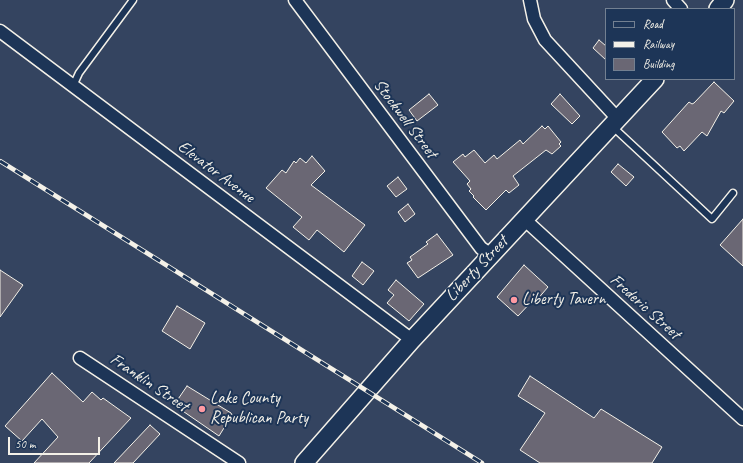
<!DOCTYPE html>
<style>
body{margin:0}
#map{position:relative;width:743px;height:463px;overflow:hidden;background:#344460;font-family:Caveat,sans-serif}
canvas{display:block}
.legend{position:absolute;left:605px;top:8px;width:130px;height:72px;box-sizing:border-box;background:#1d3557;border:1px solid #738091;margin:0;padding:5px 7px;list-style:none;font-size:12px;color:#f4f1e8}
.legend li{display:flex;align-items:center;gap:8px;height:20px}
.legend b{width:20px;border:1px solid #738091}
.scale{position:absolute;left:8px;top:437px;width:92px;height:18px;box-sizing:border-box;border:2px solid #f4f1e8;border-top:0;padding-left:5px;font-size:12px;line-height:14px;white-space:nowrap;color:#f4f1e8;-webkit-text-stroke:3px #1d3557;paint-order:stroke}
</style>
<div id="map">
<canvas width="743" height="463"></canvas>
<ul class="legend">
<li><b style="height:5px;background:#1d3557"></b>Road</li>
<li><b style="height:5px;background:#f4f1e8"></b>Railway</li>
<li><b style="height:11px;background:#6a6774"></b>Building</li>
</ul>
<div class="scale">50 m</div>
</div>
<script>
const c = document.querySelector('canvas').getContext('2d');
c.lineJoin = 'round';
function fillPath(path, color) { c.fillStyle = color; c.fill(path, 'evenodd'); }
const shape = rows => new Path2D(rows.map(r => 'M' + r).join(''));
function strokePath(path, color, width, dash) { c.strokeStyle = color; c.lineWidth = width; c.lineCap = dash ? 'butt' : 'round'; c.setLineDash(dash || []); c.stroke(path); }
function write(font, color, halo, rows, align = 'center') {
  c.font = font + ' Caveat,sans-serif'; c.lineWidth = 4; c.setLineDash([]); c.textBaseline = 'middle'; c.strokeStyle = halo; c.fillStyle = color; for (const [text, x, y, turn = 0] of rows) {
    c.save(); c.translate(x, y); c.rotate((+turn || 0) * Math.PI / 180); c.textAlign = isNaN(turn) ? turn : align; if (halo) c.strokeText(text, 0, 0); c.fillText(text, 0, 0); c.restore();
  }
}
const building = shape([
 [599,40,606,46,606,60,593,48,599,40],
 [714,82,734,101,724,113,721,111,707,136,702,132,684,151,680,146,677,148,662,132,689,102,692,104,694,103,714,82],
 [429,94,438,105,417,121,409,110,429,94],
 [560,94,580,116,572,124,551,104,560,94],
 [542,126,545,129,548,126,561,142,559,144,561,146,552,154,546,150,513,176,519,185,509,193,506,190,486,210,473,197,474,196,469,191,471,189,467,184,470,181,453,162,463,154,465,157,474,150,485,163,494,155,497,159,520,140,523,144,542,126],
 [312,156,325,171,311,185,365,225,344,252,317,230,309,240,293,227,302,217,266,188,282,170,286,173,294,161,296,163,300,158,306,163,312,156],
 [618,164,634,177,626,186,611,172,618,164],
 [398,177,407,189,396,197,387,186,398,177],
 [408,204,415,214,405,222,398,212,408,204],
 [743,219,743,266,720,245,743,219],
 [437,234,453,255,418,278,407,263,412,260,410,257,428,244,426,242,437,234],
 [362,262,374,271,363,285,352,276,362,262],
 [524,265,548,287,536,301,534,299,518,316,497,297,524,265],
 [0,270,23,285,0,317,0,270],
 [396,280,424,304,409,321,387,303,394,295,388,290,396,280],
 [177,306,205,323,190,349,162,331,177,306],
 [52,373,83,402,92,392,101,400,103,398,131,418,89,463,34,463,58,437,42,419,22,441,5,426,52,373],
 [530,376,594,418,601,409,662,447,652,463,540,463,520,450,545,413,518,396,530,376],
 [187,386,231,413,232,415,219,436,174,405,187,386],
 [150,425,160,434,133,463,114,463,150,425]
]);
fillPath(building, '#6a6774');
strokePath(building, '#f4f1e8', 1);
const lane = shape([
 [73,86,79,73,133,0],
 [613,127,712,219,733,193]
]);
const street = shape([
 [295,0,481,248,491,255],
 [530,0,534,19,545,40,618,119],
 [673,0,681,9],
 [0,31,412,340],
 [524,219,743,419],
 [80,358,239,463]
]);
const secondary = shape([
 [718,9,725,0],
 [304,463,412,340,655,79]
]);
strokePath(lane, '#f4f1e8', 9);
strokePath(street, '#f4f1e8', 15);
strokePath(secondary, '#f4f1e8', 20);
strokePath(lane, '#1d3557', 6);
strokePath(street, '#1d3557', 12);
strokePath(secondary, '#1d3557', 17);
const rail = shape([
 [0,161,482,463]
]);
strokePath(rail, '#f4f1e8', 4.5);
strokePath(rail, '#1d3557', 3, [9]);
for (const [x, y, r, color] of [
 [514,300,4,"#ff9aa2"],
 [202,409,4,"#ff9aa2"]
]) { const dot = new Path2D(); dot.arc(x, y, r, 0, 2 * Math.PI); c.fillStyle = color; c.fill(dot); strokePath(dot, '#1d3557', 1.5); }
write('17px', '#f4f1e8', '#1d3557', [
 ["Stockwell Street",405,119,53],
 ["Elevator Avenue",216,172,37],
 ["Liberty Street",477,269,-47],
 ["Frederic Street",645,307,42],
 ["Franklin Street",149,383,34]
]);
write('17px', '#f4f1e8', '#1d3557', [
 ["Liberty Tavern",522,300],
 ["Lake County",210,399],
 ["Republican Party",210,419]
], 'left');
</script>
